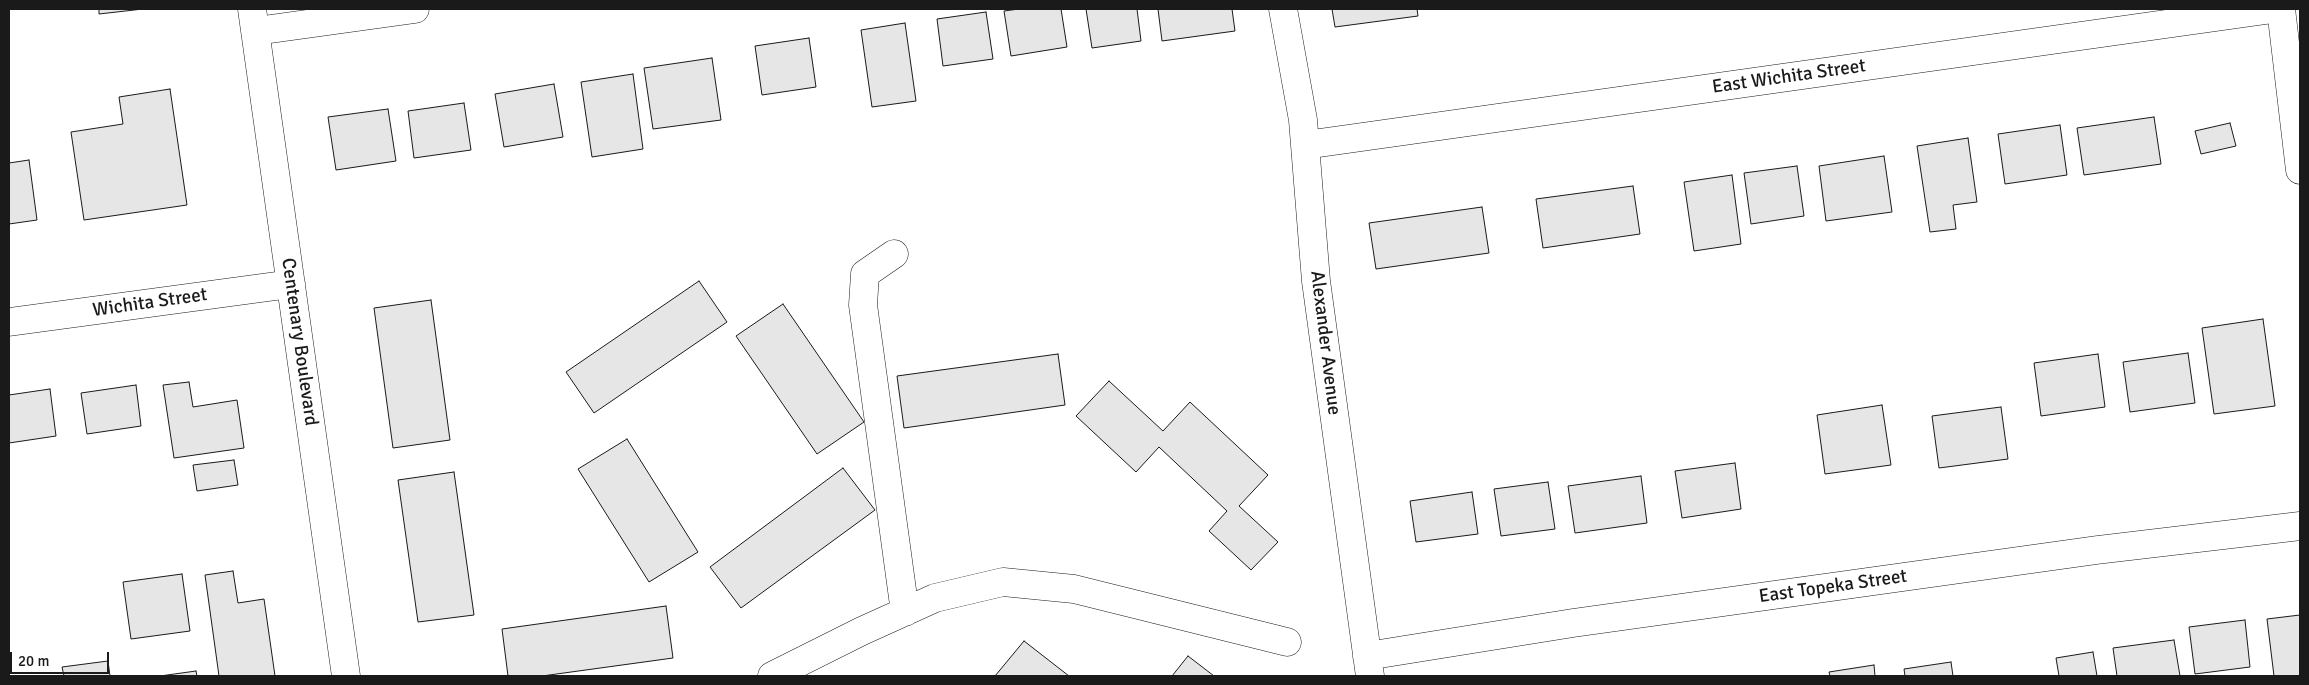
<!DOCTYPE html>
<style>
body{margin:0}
#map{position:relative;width:2309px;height:685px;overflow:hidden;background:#fff;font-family:Signika,sans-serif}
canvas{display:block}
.frame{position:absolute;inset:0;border:10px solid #1a1a1a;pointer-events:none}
.scale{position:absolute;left:10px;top:652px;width:99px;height:22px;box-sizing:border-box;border:2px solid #1a1a1a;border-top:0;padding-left:6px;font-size:15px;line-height:18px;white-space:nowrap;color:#1a1a1a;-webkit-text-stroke:4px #fff;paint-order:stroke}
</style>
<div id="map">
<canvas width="2309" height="685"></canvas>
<div class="frame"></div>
<div class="scale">20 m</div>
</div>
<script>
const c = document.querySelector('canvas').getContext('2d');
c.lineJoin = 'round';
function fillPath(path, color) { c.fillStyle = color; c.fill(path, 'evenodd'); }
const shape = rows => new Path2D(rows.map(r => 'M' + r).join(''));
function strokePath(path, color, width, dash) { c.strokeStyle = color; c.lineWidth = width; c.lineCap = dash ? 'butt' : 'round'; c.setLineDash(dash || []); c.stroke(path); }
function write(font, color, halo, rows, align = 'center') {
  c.font = font + ' Signika,sans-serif'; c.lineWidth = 4; c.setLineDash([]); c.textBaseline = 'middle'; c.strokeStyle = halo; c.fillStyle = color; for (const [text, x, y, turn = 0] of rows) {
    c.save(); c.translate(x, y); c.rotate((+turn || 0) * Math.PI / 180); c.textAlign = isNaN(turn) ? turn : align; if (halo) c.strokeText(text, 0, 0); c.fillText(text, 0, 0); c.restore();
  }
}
const building = shape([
 [99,9,143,9,99,14,99,9],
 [1019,9,1061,9,1067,47,1011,56,1004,11,1019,9],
 [1086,9,1137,9,1141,41,1092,48,1086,9],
 [1158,9,1232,9,1235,31,1162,41,1158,9],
 [1332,9,1417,9,1418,16,1335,27,1332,9],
 [986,12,993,59,943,66,937,19,986,12],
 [905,23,916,101,872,107,861,30,905,23],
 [809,38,816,87,762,95,755,46,809,38],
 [712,58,721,120,653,129,644,68,712,58],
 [633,74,643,149,592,157,581,82,633,74],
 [554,84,563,137,504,147,495,94,554,84],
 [170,89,187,205,84,220,71,132,123,124,119,97,170,89],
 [464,103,471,150,414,158,408,111,464,103],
 [388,109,396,161,336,170,328,117,388,109],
 [2154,117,2161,164,2084,175,2077,128,2154,117],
 [2230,123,2236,146,2201,154,2195,131,2230,123],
 [2060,125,2067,175,2005,184,1998,134,2060,125],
 [1968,138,1977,202,1953,205,1956,229,1930,232,1917,146,1968,138],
 [1884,156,1892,212,1826,221,1819,166,1884,156],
 [29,160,37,220,9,224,9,163,29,160],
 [1797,166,1804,216,1751,224,1744,173,1797,166],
 [1732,175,1741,244,1694,251,1684,182,1732,175],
 [1633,186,1640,234,1543,248,1536,199,1633,186],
 [1482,207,1489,253,1376,269,1369,223,1482,207],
 [699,281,727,322,594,413,566,372,699,281],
 [431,300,450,440,393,448,374,308,431,300],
 [783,304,864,422,817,454,736,336,783,304],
 [2263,319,2275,406,2214,414,2202,328,2263,319],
 [2188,353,2195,403,2130,412,2123,362,2188,353],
 [1058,354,1065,405,904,428,897,376,1058,354],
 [2098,354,2105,407,2041,416,2034,363,2098,354],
 [1109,381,1163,431,1190,402,1268,475,1239,506,1278,542,1251,570,1209,531,1227,511,1159,447,1136,472,1076,416,1109,381],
 [189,382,193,407,237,400,244,448,174,458,163,385,189,382],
 [136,385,141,426,87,434,81,393,136,385],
 [50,389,56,436,9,443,9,395,50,389],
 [1882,405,1891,465,1825,474,1817,415,1882,405],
 [2001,407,2008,459,1939,468,1932,416,2001,407],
 [627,439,698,552,649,582,578,469,627,439],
 [234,460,238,485,197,491,193,465,234,460],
 [1735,463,1741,509,1682,518,1675,471,1735,463],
 [843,468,875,510,741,608,710,567,843,468],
 [454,472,474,615,418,622,398,480,454,472],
 [1641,476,1647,523,1575,533,1568,486,1641,476],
 [1548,482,1555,529,1501,536,1494,489,1548,482],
 [1472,492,1478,534,1416,542,1410,501,1472,492],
 [233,571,238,603,264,599,275,676,219,676,205,575,233,571],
 [182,574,190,631,131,639,123,582,182,574],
 [666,606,673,658,542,676,508,676,502,629,666,606],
 [2300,615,2300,676,2274,676,2267,619,2300,615],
 [2245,620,2250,667,2195,674,2189,627,2245,620],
 [2174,640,2180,676,2117,676,2113,648,2174,640],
 [1024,641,1069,676,995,676,1024,641],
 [2093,652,2097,676,2059,676,2056,658,2093,652],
 [1188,656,1214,676,1172,676,1188,656],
 [108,661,110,676,64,676,62,667,108,661],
 [1951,662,1953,676,1905,676,1904,669,1951,662],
 [1874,665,1875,676,1830,676,1829,672,1874,665],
 [196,671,197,676,160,676,196,671]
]);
fillPath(building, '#e6e6e6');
strokePath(building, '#1a1a1a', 1);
const minor = shape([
 [252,9,346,676],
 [1283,9,1303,120,1316,281,1370,676],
 [2281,9,2300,170],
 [256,31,415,9],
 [1305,145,2273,9],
 [894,254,865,274,863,305,905,612],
 [9,322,291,284],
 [1367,656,1573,623,2097,550,2300,526],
 [772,676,862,631,935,598,1003,582,1074,589,1287,642]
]);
strokePath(minor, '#1a1a1a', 29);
strokePath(minor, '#fff', 28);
write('19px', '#1a1a1a', '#fff', [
 ["East Wichita Street",1789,77,-8],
 ["Wichita Street",150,303,-8],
 ["Centenary Boulevard",299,342,82],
 ["Alexander Avenue",1325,343,83],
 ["East Topeka Street",1833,587,-8]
]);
</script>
